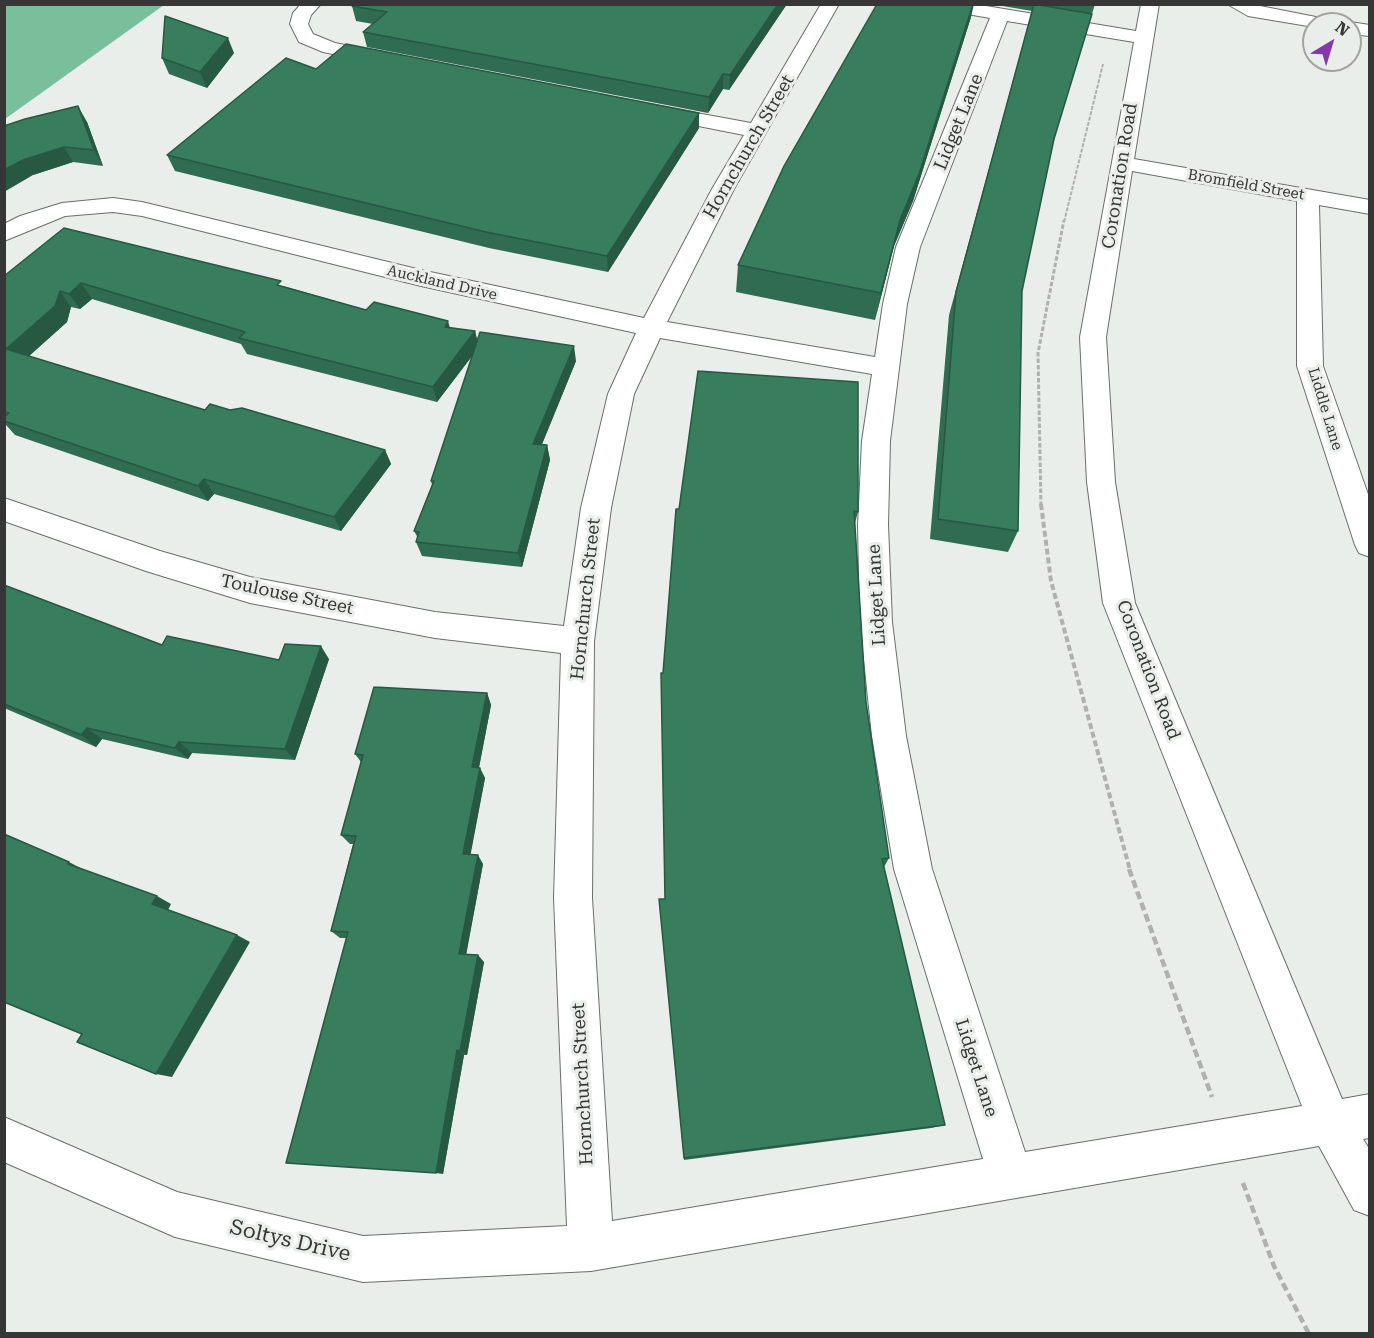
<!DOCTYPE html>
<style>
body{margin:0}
#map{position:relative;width:1374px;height:1338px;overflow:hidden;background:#eaeeeb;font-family:"Roboto Serif",serif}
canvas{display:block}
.frame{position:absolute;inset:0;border:6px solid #353635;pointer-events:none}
.north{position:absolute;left:1302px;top:12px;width:60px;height:60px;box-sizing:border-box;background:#eaeeeb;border:2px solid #a2a4a2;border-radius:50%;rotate:38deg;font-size:16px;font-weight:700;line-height:24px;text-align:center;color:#353635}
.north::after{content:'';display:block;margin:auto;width:21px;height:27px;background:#8339ab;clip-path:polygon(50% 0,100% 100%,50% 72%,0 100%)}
</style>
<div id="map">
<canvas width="1374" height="1338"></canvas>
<div class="frame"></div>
<div class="north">N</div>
</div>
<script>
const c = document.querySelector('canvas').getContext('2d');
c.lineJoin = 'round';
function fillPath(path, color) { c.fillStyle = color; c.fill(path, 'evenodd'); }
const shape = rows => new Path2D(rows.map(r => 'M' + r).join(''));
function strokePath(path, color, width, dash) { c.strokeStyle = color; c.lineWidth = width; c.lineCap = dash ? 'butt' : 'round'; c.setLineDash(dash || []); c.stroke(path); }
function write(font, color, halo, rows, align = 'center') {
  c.font = font + ' "Roboto Serif",serif'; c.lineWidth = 6; c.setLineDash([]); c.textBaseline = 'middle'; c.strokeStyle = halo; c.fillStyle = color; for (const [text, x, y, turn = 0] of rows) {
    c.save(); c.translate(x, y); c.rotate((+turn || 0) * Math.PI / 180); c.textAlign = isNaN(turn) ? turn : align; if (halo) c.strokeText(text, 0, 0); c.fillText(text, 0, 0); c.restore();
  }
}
fillPath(shape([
 [5,4,164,4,164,5,5,119]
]), '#7abf9c');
const minor = shape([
 [301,4,321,4,311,15,308,24,313,34,335,43,389,54,392,58,382,64,323,52,299,42,290,24,293,13,301,4],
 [821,4,839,4,734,189,667,322,875,357,883,304,896,247,990,18,939,9,930,4,974,4,1136,31,1141,4,1159,4,1134,159,1370,200,1370,214,1319,205,1323,366,1370,500,1370,557,1359,553,1355,545,1297,366,1297,201,1132,171,1106,337,1115,482,1135,603,1342,1099,1370,1094,1370,1138,1363,1139,1370,1150,1370,1216,1354,1210,1319,1146,591,1271,363,1282,175,1237,4,1162,4,1117,177,1192,363,1236,567,1226,554,898,561,653,435,638,250,603,146,571,4,521,4,498,160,551,250,577,435,612,564,626,581,508,608,394,636,333,421,286,142,216,113,212,65,216,4,241,4,224,20,216,62,203,113,198,142,202,421,270,644,318,712,189,744,135,653,117,646,115,643,111,646,107,653,105,751,123,821,4],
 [1007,21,1134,42,1080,337,1087,482,1103,603,1302,1106,1025,1152,932,869,906,736,892,622,888,525,890,441,907,304,920,247,1007,21],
 [660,338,872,374,862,441,858,525,860,622,872,736,894,869,983,1159,612,1221,592,898,594,641,611,508,634,394,660,338],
 [1227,4,1250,4,1326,19,1335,24,1314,24,1314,27,1248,16,1227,4],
 [1350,22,1370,25,1370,36,1350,34,1350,24,1344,24,1350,22]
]);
strokePath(minor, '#6a6e6c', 2);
strokePath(shape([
 [1064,222,1103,64]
]), '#aeb1af', 2, [4, 1.5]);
strokePath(shape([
 [1041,506,1038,353,1064,220]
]), '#aeb1af', 3, [4.5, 2]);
strokePath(shape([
 [1041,504,1051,581,1130,870]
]), '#aeb1af', 4, [6, 3]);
strokePath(shape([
 [1129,869,1212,1097],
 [1243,1183,1274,1266,1309,1334]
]), '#aeb1af', 4.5, [8, 4]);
fillPath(minor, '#fff');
fillPath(shape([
 [354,4,787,4,729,90,723,89,708,113,367,47,363,32,373,24,356,21,352,6],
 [991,4,1095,4,1054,139,1022,291,1018,531,1008,552,930,539,949,315,1032,11],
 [971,17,913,201,894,246,875,320,736,292,738,265],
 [234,53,207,88,169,74,162,58],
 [316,69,699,128,608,272,489,248,175,171,167,155],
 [87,122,103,166,73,162,33,175],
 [4,276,283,286,366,310,450,328,475,331,477,340,576,361,542,444,547,445,550,460,522,567,422,556,416,542,418,538,414,531,432,485,431,481,472,356,437,402,247,354,241,344,92,299,80,309,71,307,67,322,29,356,205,410,230,410,385,450,391,464,341,531,214,494,208,501,15,435,6,425,4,424],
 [676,509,858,512,855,523,866,702,889,858,884,867,945,1125,931,1128,684,1160,659,899,665,899],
 [4,585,162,645,279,660,329,659,295,760,192,753,188,759,102,739,96,747,4,708],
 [487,693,491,705,479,767,485,778,470,855,483,864,466,954,484,962,467,1055,464,1055,443,1174,347,938,340,938,331,931,353,844,350,844,341,835,361,762,355,754]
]), '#306c51');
fillPath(shape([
 [778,4,787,4,729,90,730,75],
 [973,4,974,4,971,17,913,201,894,246,875,320,881,293,900,220],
 [228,38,234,53,207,88,200,72],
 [723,74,723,89,708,113,709,97],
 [78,106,87,122,103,166,94,150],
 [699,113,699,128,608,272,607,256],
 [64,147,73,162,33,175,4,192,4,170,23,160],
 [81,283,92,299,80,309,69,294],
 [60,291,71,307,67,322,19,365,6,349],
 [448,321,452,336,445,327],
 [475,331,479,347,437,402,433,387],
 [574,346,576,361,536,459,533,444],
 [547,445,550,460,522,567,518,553],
 [385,450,391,464,341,531,334,517],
 [204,479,214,494,208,501,198,486],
 [321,646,329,659,295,760,285,749],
 [487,693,491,705,477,778,472,767],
 [87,728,102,739,96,747,81,735],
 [179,742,192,753,188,759,175,748],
 [480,768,485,778,469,863,463,854],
 [478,855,483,864,465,961,459,954],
 [69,862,86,871,68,864],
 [157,896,171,904,167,912,152,904],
 [237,935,250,942,172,1077,156,1074],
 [478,955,484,962,467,1055,460,1051],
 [457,1050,464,1055,443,1174,436,1173]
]), '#275842');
const building = shape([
 [354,4,778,4,730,75,723,74,709,97,363,32,387,12,352,6,354,4],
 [877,4,973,4,919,174,900,220,881,293,738,265,784,166,877,4],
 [1034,4,1092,14,1054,139,1022,291,1018,531,938,519,956,292,1034,4],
 [165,16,228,38,200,72,162,58,165,16],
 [346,44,699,113,607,256,486,232,167,155,286,58,316,69,346,44],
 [78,106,94,150,64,147,23,160,4,170,4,126,25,119,78,106],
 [64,228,281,281,277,285,366,310,374,302,448,321,445,327,475,331,433,387,239,338,245,332,81,283,69,294,60,291,55,306,6,349,205,410,210,404,230,410,242,408,385,450,334,517,204,479,198,486,4,421,4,417,9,413,4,412,4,276,64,228],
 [480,332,574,346,533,444,547,445,518,553,416,542,419,532,414,531,434,481,431,481,480,332],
 [698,371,858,382,858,512,854,511,866,702,889,858,882,859,945,1125,684,1158,659,899,665,899,661,673,663,673,676,509,679,509,698,371],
 [4,585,162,645,167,636,279,660,285,644,321,646,285,749,179,742,175,748,87,728,81,735,4,704,4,585],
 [374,687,487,693,472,767,480,768,463,854,478,855,459,954,478,955,460,1051,457,1050,436,1173,286,1163,348,932,331,931,356,836,341,835,363,755,355,754,374,687],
 [4,834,69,862,68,864,157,896,152,904,237,935,156,1074,77,1042,82,1034,4,1002,4,834]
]);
fillPath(building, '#387d5e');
strokePath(building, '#275842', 1.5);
write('15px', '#353635', '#eaeeeb', [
 ["Bromfield Street",1246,185,10],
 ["Auckland Drive",442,283,13],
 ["Liddle Lane",1325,409,73]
]);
write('18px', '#353635', '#eaeeeb', [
 ["Lidget Lane",959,122,-68],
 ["Hornchurch Street",749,147,-60],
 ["Coronation Road",1120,176,-81],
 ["Toulouse Street",287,595,12],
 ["Lidget Lane",877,595,-93],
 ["Hornchurch Street",586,599,-84],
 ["Coronation Road",1148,670,69],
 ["Lidget Lane",976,1068,72],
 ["Hornchurch Street",583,1084,-93]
]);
write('21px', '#353635', '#eaeeeb', [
 ["Soltys Drive",290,1241,13]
]);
</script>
